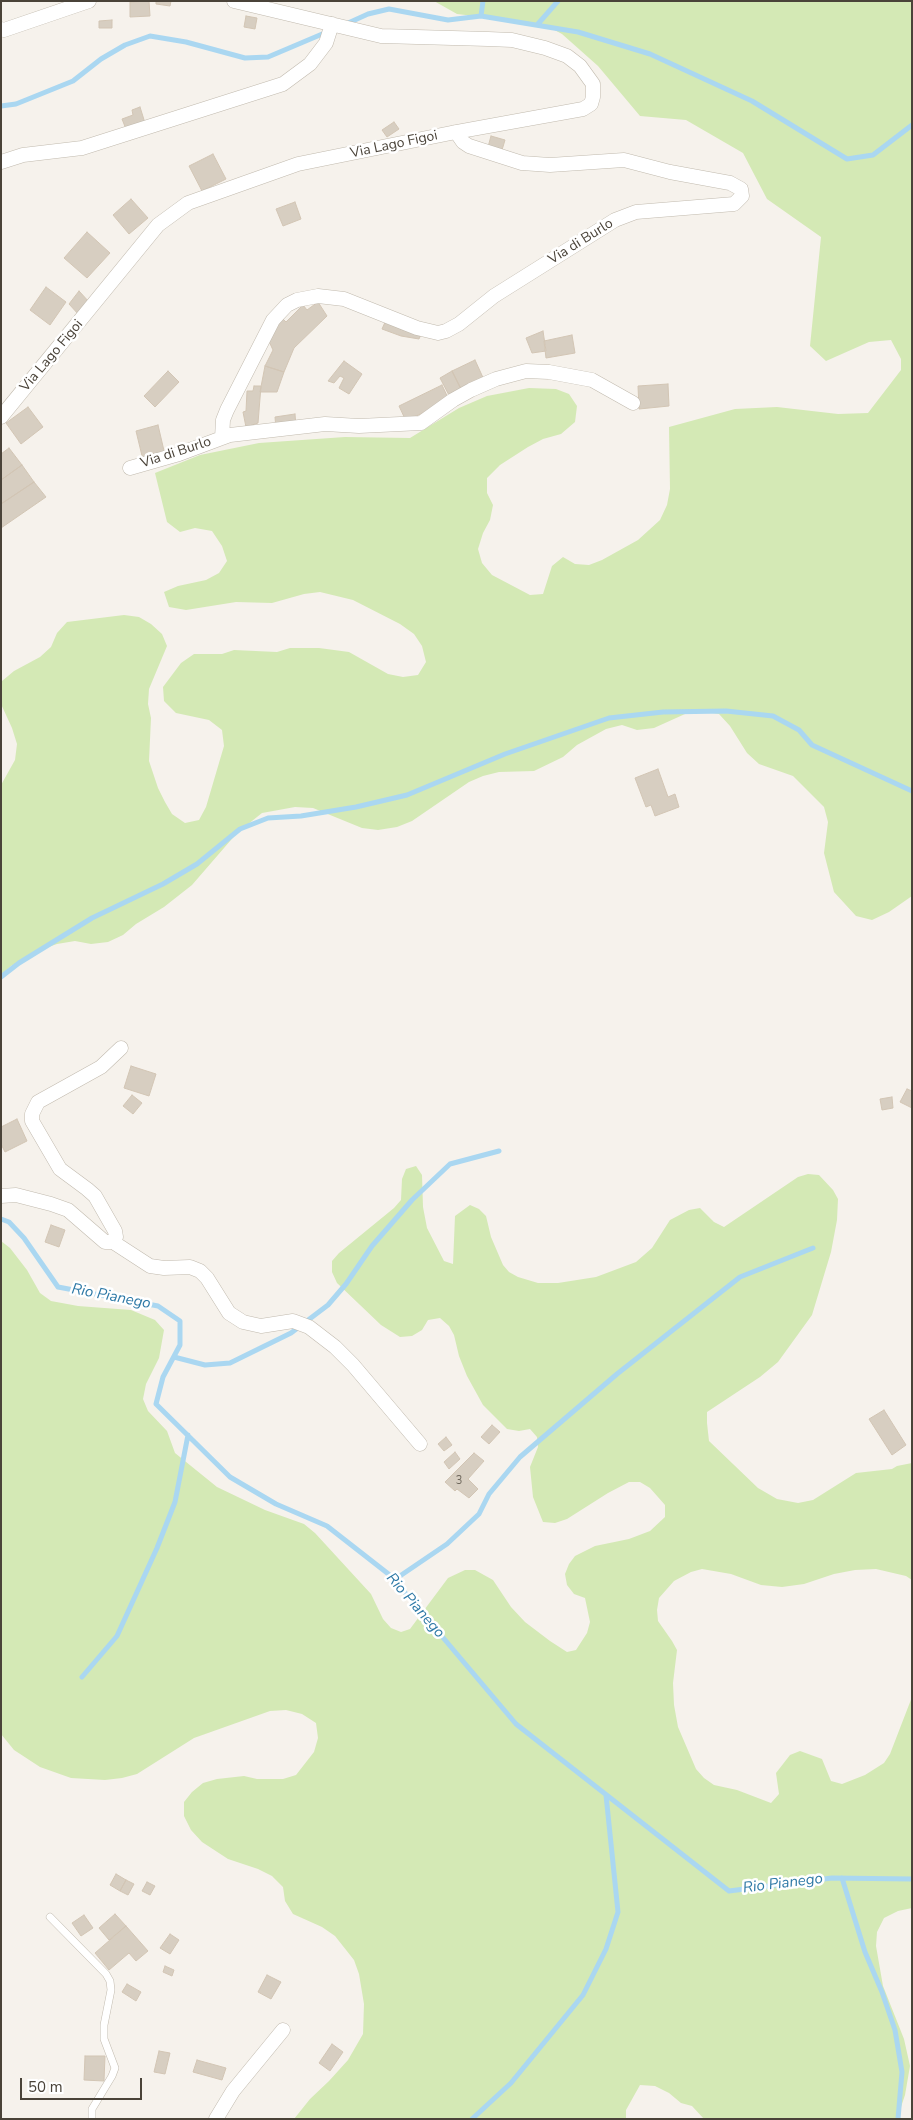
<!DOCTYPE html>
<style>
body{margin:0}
#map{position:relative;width:913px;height:2120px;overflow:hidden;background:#f6f2ec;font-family:"Nunito Sans",sans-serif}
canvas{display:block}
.frame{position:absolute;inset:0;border:2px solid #4a4339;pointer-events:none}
.scale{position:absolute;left:20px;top:2078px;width:122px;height:22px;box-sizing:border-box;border:2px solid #4a4339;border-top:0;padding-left:6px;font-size:15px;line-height:18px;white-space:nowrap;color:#4a4339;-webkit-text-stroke:4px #fff;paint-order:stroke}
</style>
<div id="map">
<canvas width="913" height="2120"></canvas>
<div class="frame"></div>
<div class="scale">50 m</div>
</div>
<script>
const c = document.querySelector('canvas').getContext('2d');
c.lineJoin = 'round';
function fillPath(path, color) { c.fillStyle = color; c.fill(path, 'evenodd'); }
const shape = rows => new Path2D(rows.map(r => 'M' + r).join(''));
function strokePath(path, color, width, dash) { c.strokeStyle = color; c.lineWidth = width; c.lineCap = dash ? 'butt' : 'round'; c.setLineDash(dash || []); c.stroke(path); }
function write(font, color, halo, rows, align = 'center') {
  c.font = font + ' "Nunito Sans",sans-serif'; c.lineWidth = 5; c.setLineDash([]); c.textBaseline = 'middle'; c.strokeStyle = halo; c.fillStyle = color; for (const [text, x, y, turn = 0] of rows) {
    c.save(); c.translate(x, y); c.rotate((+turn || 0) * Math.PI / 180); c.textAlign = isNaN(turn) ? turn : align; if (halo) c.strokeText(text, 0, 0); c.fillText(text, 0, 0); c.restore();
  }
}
fillPath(shape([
 [434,1,912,1,912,896,889,912,872,920,856,916,834,892,824,853,828,822,824,807,793,776,759,764,747,753,730,726,719,714,702,711,685,714,654,728,637,730,622,725,606,729,577,745,563,757,534,771,499,772,483,776,469,782,412,821,397,827,378,830,362,828,313,808,295,807,262,813,237,833,192,885,164,907,136,924,123,935,108,942,91,944,75,941,57,944,40,950,11,966,1,975,1,785,15,760,17,744,12,728,1,704,1,684,2,681,14,671,40,657,51,647,57,633,67,622,124,615,139,617,151,624,162,634,167,646,149,689,148,704,151,718,149,761,158,788,165,802,172,814,185,823,199,820,206,807,224,746,222,730,209,720,176,713,164,701,163,687,181,663,194,654,222,654,234,650,277,652,290,648,319,648,349,652,388,674,403,677,418,675,426,662,422,646,414,634,400,624,353,600,320,592,304,594,272,603,236,602,186,610,169,607,164,592,178,586,206,580,219,573,227,561,222,546,212,531,195,528,180,532,167,522,155,473,200,455,259,443,345,437,410,438,459,408,487,396,529,388,556,389,569,394,577,406,575,422,561,434,543,439,528,447,500,465,487,478,487,493,493,505,490,520,483,533,478,549,482,563,492,575,530,595,543,594,552,566,563,557,575,564,589,565,602,560,638,540,660,520,667,505,670,489,669,427,735,409,777,407,838,414,868,413,901,370,901,359,891,340,869,342,826,361,810,346,821,237,767,199,743,153,686,120,640,116,598,66,562,34,543,24,457,14],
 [416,1166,422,1175,423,1207,427,1228,444,1261,453,1264,455,1216,470,1205,479,1209,486,1216,491,1237,503,1265,509,1272,518,1277,538,1283,558,1283,596,1277,636,1262,652,1248,670,1220,689,1210,700,1208,714,1222,724,1227,798,1177,808,1174,819,1175,833,1190,838,1199,837,1220,831,1252,812,1315,778,1362,760,1377,707,1412,707,1423,709,1441,758,1488,777,1499,798,1503,813,1500,856,1473,892,1469,897,1466,912,1463,912,1580,906,1576,876,1569,855,1570,834,1574,804,1584,782,1587,761,1585,731,1574,702,1569,691,1572,674,1581,659,1598,657,1610,658,1621,672,1641,677,1650,673,1683,674,1705,678,1727,696,1769,704,1778,714,1785,737,1790,771,1803,779,1794,776,1773,790,1755,800,1751,822,1759,831,1781,842,1784,865,1775,884,1763,890,1754,912,1697,912,1908,898,1911,884,1918,877,1932,876,1946,883,1986,904,2039,910,2066,905,2095,897,2119,704,2119,692,2106,681,2103,669,2093,655,2086,640,2085,626,2110,626,2119,294,2119,310,2099,329,2081,348,2060,363,2034,364,2004,359,1974,354,1960,335,1936,322,1927,293,1914,285,1901,283,1887,272,1876,258,1869,228,1859,202,1842,191,1830,184,1816,184,1802,192,1792,203,1783,217,1779,244,1776,257,1779,283,1779,296,1775,314,1752,318,1738,316,1723,302,1714,286,1710,270,1711,194,1738,137,1774,122,1778,105,1780,71,1778,40,1767,14,1750,1,1734,1,1241,10,1248,27,1270,40,1293,51,1301,78,1306,131,1310,155,1320,164,1330,159,1358,146,1384,143,1399,148,1411,167,1431,175,1453,217,1487,265,1510,304,1524,315,1533,371,1594,383,1619,391,1628,401,1632,410,1629,448,1578,465,1570,475,1570,493,1580,511,1607,525,1622,550,1641,567,1652,576,1650,587,1633,590,1622,585,1598,574,1594,567,1585,565,1574,569,1564,575,1556,595,1546,629,1539,650,1531,665,1517,665,1505,650,1488,640,1482,629,1482,608,1493,567,1519,555,1523,543,1522,533,1497,530,1467,538,1447,537,1437,530,1429,519,1431,507,1429,483,1405,467,1376,459,1356,454,1335,449,1326,440,1318,428,1320,422,1330,412,1336,400,1337,381,1325,337,1283,332,1272,332,1261,339,1253,394,1208,401,1200,402,1179,406,1169]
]), '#d4e9b5');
strokePath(shape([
 [481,16,483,1],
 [346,24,368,14,389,9,448,20,481,16,578,32,650,54,752,101,847,159,873,155,912,125],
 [537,25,558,1],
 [1,106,16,104,73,81,101,59,125,45,150,36,186,42,245,58,268,57,327,32],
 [1,977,19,963,92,918,163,884,197,864,240,829,268,818,301,816,356,807,407,795,505,754,609,718,663,712,726,711,773,716,799,730,812,745,912,791],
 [1,1219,9,1222,24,1238,58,1287,158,1306,180,1321,180,1345,163,1377,156,1404,230,1477,276,1504,327,1526,391,1576,516,1724,729,1891,832,1878,912,1879],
 [174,1357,205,1365,230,1363,291,1333,328,1305,346,1284,372,1246,412,1200,450,1164,499,1151],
 [394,1580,447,1544,479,1514,489,1494,520,1457,617,1374,740,1277,813,1248],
 [82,1677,117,1636,157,1548,175,1502,188,1435],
 [842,1878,865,1952,882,1992,895,2030,902,2072,898,2119],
 [472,2119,511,2083,583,1995,606,1949,618,1912,606,1795]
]), '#aad7f1', 5);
const building = shape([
 [149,1,150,16,130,17,130,2,149,1],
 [156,1,171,1,170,6,156,4,156,1],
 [246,16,257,18,255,29,244,27,246,16],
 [112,20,112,28,99,28,99,21,112,20],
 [140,107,145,123,126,129,122,119,133,115,132,110,140,107],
 [394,122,399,129,387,137,382,130,394,122],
 [491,136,505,140,502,150,488,147,491,136],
 [213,154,226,179,202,191,189,166,213,154],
 [131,199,148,218,129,234,113,215,131,199],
 [295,202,301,219,283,226,276,209,295,202],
 [87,232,110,253,87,278,64,258,87,232],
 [46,287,66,302,50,325,30,310,46,287],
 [79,291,90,303,79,315,69,304,79,291],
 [318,302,327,316,294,348,284,372,265,366,273,350,267,337,283,319,286,322,303,305,307,310,318,302],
 [386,320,422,332,419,339,401,336,382,329,386,320],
 [543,331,546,351,532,353,526,338,543,331],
 [572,335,575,353,546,358,544,341,572,335],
 [475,360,485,382,463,393,452,371,475,360],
 [344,361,362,374,349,394,339,388,344,378,340,376,334,383,328,381,344,361],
 [265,366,284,372,277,392,260,392,265,366],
 [168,371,179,382,155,407,144,396,168,371],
 [452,371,463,393,451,399,440,378,452,371],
 [668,384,669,406,639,409,638,386,668,384],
 [442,385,449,400,406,421,399,406,442,385],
 [254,386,261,386,258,423,246,427,243,412,246,411,247,391,253,391,254,386],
 [28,407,43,427,21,444,6,423,28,407],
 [295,414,296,427,276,429,275,417,295,414],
 [158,425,165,455,143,460,136,431,158,425],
 [9,448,22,465,1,480,1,454,9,448],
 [22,465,34,482,1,504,1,480,22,465],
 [34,482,46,497,1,528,1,504,34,482],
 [658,769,668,797,675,794,679,807,655,816,651,805,646,807,635,778,658,769],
 [131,1066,156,1074,149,1096,124,1088,131,1066],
 [907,1089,912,1091,912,1108,900,1102,907,1089],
 [132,1095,142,1103,133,1114,123,1106,132,1095],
 [892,1097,893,1108,882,1110,880,1099,892,1097],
 [17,1119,27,1141,5,1152,1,1144,1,1127,17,1119],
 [51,1225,65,1230,59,1247,45,1242,51,1225],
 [884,1410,906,1445,892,1455,869,1419,884,1410],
 [492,1425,500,1432,489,1444,481,1437,492,1425],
 [446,1437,452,1445,444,1451,438,1444,446,1437],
 [455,1452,460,1459,449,1469,444,1462,455,1452],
 [474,1453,484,1461,468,1479,478,1489,469,1498,457,1489,455,1491,445,1482,474,1453],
 [116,1874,126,1880,120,1891,110,1885,116,1874],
 [126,1880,134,1884,128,1895,120,1891,126,1880],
 [147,1882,155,1886,150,1895,142,1891,147,1882],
 [115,1914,126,1926,109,1940,99,1928,115,1914],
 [84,1915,93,1928,81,1936,72,1923,84,1915],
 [126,1926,148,1951,136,1961,129,1953,109,1970,95,1953,126,1926],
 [170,1934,179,1940,170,1954,160,1948,170,1934],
 [165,1966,174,1970,172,1976,163,1972,165,1966],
 [267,1975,281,1982,271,1999,258,1992,267,1975],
 [127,1984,141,1992,136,2001,122,1992,127,1984],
 [332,2044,343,2052,330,2071,319,2063,332,2044],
 [159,2051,170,2053,165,2074,154,2072,159,2051],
 [85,2056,105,2056,104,2081,84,2080,85,2056],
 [197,2060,226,2068,222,2080,193,2072,197,2060]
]);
fillPath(building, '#d7cec1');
strokePath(building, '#d2c5b4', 1);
const service = shape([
 [50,1917,106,1974,110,1981,111,1990,104,2025,104,2039,115,2068,112,2076,92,2109,92,2119]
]);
const minor = shape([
 [1,29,4,30,89,1],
 [1,162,23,155,82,148,283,84,310,64,326,43,332,24],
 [1,417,158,225,188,203,298,164,456,132,583,109,591,104,593,97,593,84,580,66,567,56,545,48,512,40,488,39,381,36,234,1],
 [222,438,223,420,227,410,273,320,287,305,297,300,318,296,344,299,417,328,438,333,446,331,459,324,494,296,615,220,636,212,734,204,742,196,741,189,730,183,670,172,624,160,550,165,522,163,469,146,463,142,456,132],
 [130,468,179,454,230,435,325,424,359,426,421,423,453,400,471,390,496,379,526,371,549,372,592,380,633,403],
 [1,1196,16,1195,51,1204,68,1210,105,1242,113,1242,116,1237,115,1231,95,1196,87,1189,60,1169,32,1121,32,1114,38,1102,101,1067,121,1048],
 [113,1242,150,1266,164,1268,190,1267,200,1271,207,1278,229,1313,243,1322,261,1326,293,1321,309,1327,335,1347,353,1365,420,1444],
 [216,2119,233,2091,283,2030]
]);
strokePath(service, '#c1baae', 8);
strokePath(minor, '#c1baae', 15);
strokePath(service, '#fff', 7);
strokePath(minor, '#fff', 14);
write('11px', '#6d665b', null, [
 ["3",459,1481]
]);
write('14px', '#4a4339', '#fff', [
 ["Via Lago Figoi",394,145,-12],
 ["Via di Burlo",581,242,-32],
 ["Via Lago Figoi",52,356,-50],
 ["Via di Burlo",176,453,-18]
]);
write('italic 15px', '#2e79a6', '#fff', [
 ["Rio Pianego",111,1297,11],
 ["Rio Pianego",415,1606,49],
 ["Rio Pianego",783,1884,-7]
]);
</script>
